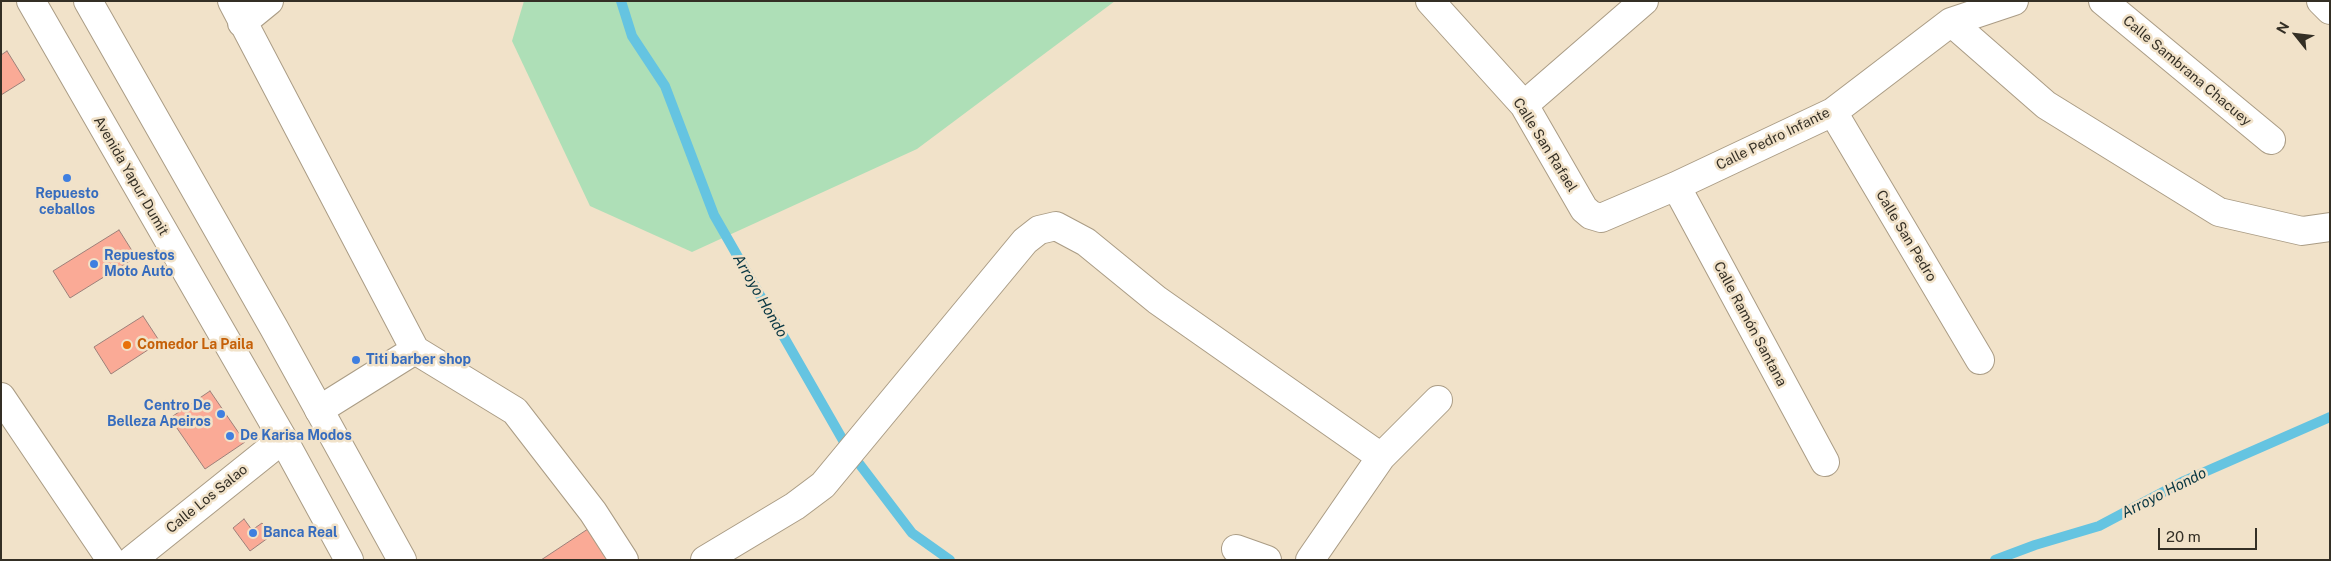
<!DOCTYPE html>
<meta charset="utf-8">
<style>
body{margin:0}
#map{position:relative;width:2331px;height:561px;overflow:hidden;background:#f1e2c9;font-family:"Public Sans",sans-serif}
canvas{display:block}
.frame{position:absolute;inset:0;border:2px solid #342f25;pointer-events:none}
.north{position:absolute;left:2271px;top:10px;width:50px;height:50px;-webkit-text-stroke:4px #f1e2c9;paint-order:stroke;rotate:299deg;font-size:14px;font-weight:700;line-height:20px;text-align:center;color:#342f25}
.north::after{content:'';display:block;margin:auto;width:18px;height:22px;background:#342f25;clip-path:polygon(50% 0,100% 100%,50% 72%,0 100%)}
.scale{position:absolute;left:2158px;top:528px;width:99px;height:22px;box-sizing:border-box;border:2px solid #342f25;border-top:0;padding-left:6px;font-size:15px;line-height:18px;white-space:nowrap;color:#342f25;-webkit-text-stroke:4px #f1e2c9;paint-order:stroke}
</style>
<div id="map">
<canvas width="2331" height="561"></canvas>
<div class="frame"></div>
<div class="north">N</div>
<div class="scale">20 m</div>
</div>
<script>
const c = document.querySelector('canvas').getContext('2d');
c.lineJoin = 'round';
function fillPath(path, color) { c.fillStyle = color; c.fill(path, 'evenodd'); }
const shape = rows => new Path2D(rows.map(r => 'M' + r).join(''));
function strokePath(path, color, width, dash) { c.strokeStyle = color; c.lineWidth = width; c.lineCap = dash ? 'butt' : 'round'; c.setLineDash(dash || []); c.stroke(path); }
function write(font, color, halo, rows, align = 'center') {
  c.font = font + ' "Public Sans",sans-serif'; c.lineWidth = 5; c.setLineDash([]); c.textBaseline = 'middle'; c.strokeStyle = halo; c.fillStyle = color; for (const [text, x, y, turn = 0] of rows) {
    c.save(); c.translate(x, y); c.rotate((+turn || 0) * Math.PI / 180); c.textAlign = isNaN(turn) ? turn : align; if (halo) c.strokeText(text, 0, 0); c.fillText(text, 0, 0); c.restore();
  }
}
fillPath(shape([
 [524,1,1115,1,917,149,692,252,590,206,512,41]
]), '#aedfb7');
strokePath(shape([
 [621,1,632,36,665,86,714,215,848,449,912,533,950,560],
 [1995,560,2035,545,2099,526,2184,481,2330,417]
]), '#65c4e1', 10);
const building = shape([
 [7,51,25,80,1,95,1,55,7,51],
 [119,230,136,257,70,298,53,271,119,230],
 [143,316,160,342,111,374,94,347,143,316],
 [210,391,245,442,205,469,170,418,210,391],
 [244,519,252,530,262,523,272,535,250,551,233,528,244,519],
 [597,523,620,560,541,560,597,523]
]);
fillPath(building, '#faaa96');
strokePath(building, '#9c8079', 1);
const minor = shape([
 [232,1,415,350,319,410],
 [1430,1,1524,105,1584,209,1591,215,1601,218,1676,186,1833,112,1951,22,2014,1],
 [2103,1,2271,140],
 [2321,1,2330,10],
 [1951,22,2046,105,2219,212,2302,231,2330,227],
 [242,23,269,1],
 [1524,105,1644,1],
 [1833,112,1980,360],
 [1676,186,1825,462],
 [415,350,515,411,593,512,624,560],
 [1,397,111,560],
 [1236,549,1267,560],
 [132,560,283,439],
 [705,560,795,506,823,485,1025,241,1039,230,1056,226,1086,242,1157,300,1381,457,1438,400],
 [1310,560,1381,457]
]);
const major = shape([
 [31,1,283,439,349,560],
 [88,1,274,328,402,560]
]);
strokePath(minor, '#aa9c85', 30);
strokePath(major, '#aa9c85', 30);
strokePath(minor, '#fff', 28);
strokePath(major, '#fff', 28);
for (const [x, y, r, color] of [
 [67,178,5,"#3f7fe0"],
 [94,264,5,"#3f7fe0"],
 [127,345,5,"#e8710a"],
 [356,360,5,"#3f7fe0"],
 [221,414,5,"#3f7fe0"],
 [230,436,5,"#3f7fe0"],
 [253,533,5,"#3f7fe0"]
]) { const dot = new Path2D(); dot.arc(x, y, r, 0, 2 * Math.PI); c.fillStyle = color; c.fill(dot); strokePath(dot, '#f1e2c9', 2); }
write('14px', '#342f25', '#f1e2c9', [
 ["Calle Sambrana Chacuey",2187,71,40],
 ["Calle Pedro Infante",1773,139,-26],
 ["Calle San Rafael",1545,145,58],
 ["Avenida Yapur Dumit",131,176,60],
 ["Calle San Pedro",1906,236,59],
 ["Calle Ramón Santana",1750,324,62],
 ["Calle Los Salao",207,499,-39]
]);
write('bold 14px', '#366cbe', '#f1e2c9', [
 ["Repuesto",67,194,"center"],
 ["ceballos",67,210,"center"],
 ["Repuestos",104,256],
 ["Moto Auto",104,272],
 ["Titi barber shop",366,360],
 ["Centro De",211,406,"right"],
 ["Belleza Apeiros",211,422,"right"],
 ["De Karisa Modos",240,436],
 ["Banca Real",263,533]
], 'left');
write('bold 14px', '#c56008', '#f1e2c9', [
 ["Comedor La Paila",137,345]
], 'left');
write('italic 15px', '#083642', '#f1e2c9', [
 ["Arroyo Hondo",760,296,60],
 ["Arroyo Hondo",2164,493,-27]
]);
</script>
